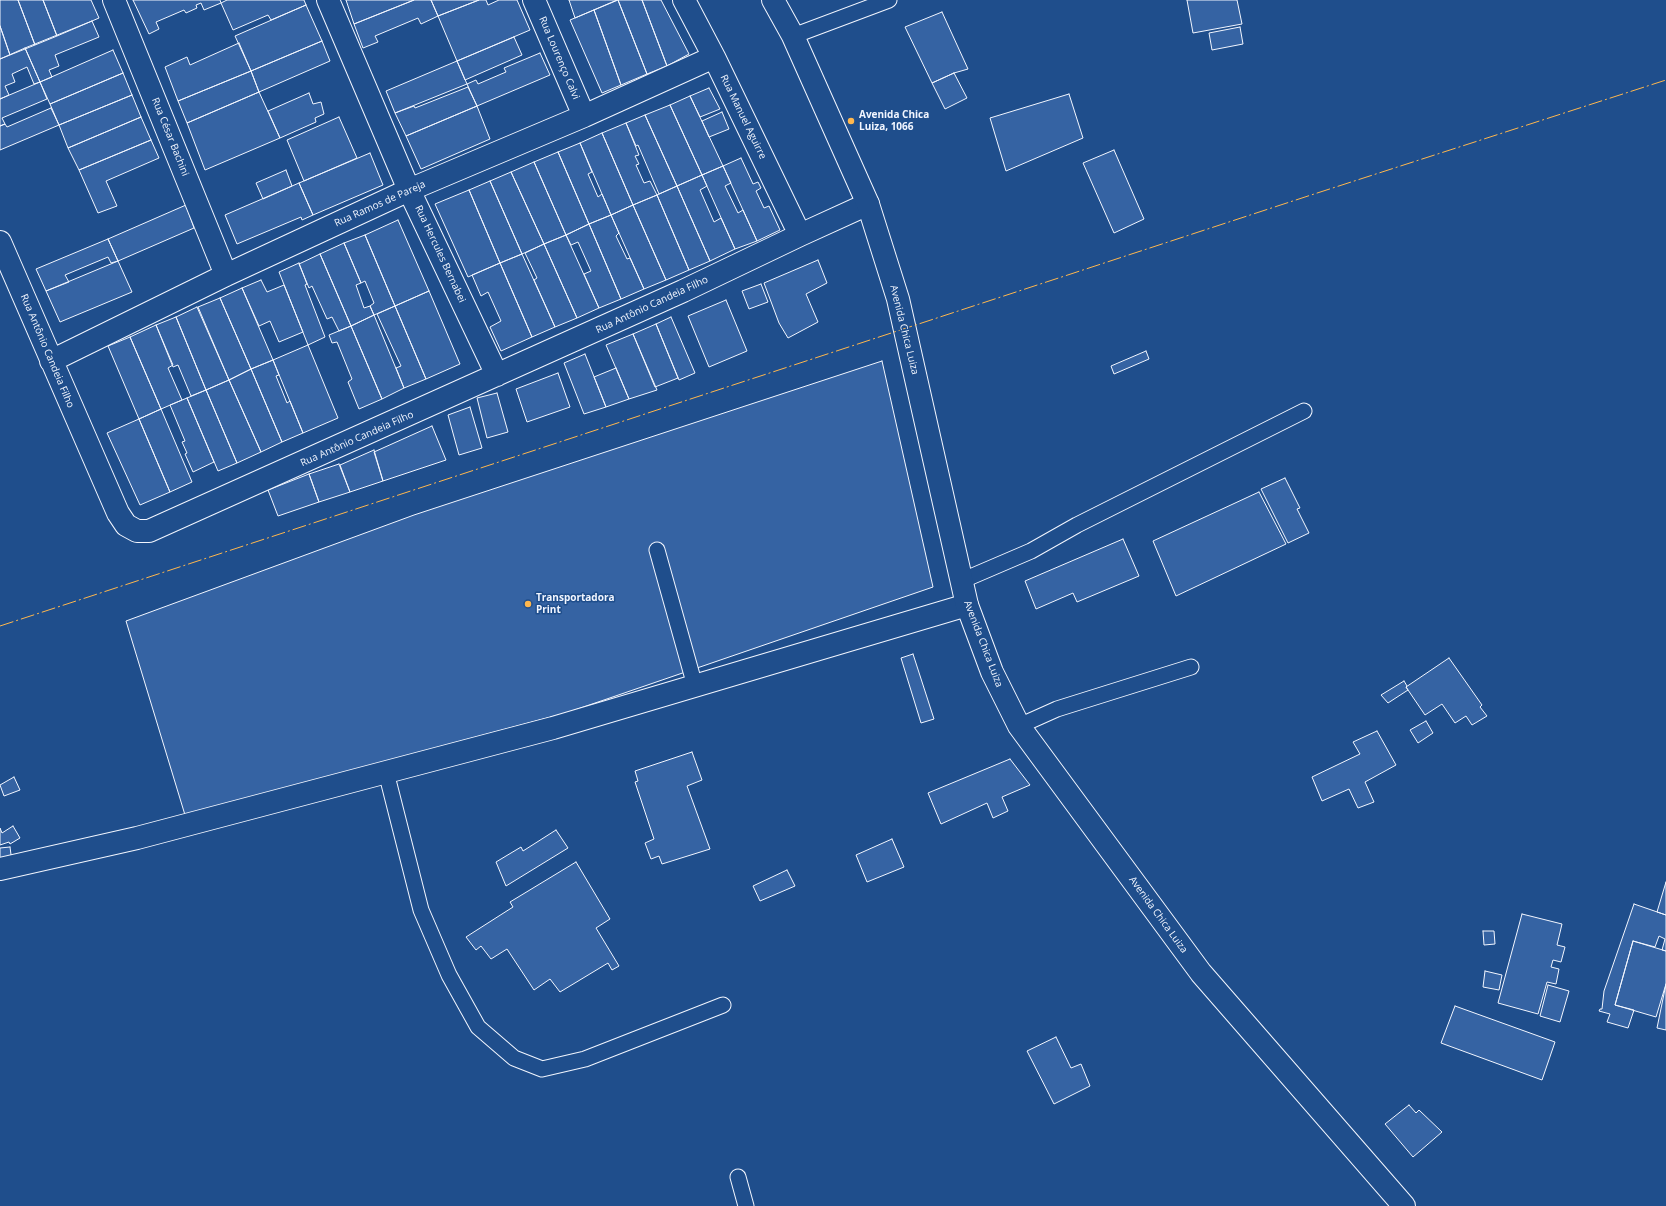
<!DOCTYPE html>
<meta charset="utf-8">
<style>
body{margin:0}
canvas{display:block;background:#1f4e8c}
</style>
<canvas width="1666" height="1206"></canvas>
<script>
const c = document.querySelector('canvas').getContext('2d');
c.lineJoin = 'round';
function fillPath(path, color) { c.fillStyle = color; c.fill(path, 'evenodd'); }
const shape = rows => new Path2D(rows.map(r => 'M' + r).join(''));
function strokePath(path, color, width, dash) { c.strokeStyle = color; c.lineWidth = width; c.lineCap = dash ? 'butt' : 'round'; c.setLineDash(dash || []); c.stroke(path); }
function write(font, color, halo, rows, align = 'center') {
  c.font = font + ' "Open Sans",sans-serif'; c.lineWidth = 3; c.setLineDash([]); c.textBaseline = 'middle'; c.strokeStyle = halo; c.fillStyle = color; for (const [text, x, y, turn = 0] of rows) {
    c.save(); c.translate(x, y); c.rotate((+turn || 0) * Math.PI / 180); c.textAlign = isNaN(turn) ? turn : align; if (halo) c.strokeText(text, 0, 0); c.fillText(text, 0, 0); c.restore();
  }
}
const building = shape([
 [0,0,18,0,35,45,10,55,0,26,0,0],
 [18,0,43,0,57,36,35,45,18,0],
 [43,0,91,0,99,18,57,36,43,0],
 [133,0,220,0,221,3,204,10,201,3,196,5,197,8,186,13,184,10,156,22,159,29,149,34,133,0],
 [227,0,304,0,306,5,271,20,268,15,233,30,221,3,227,0],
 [346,0,414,0,354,24,346,0],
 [414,0,431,0,438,16,421,24,418,18,375,36,378,42,363,48,354,24,414,0],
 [431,0,479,0,438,16,431,0],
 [479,0,486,0,488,5,499,0,517,0,530,30,457,61,438,16,479,0],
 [569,0,617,0,575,18,569,0],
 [618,0,647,74,621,85,594,10,618,0],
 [618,0,642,0,667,66,647,74,618,0],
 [642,0,661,0,689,54,667,66,642,0],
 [1187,0,1237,0,1242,24,1193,33,1187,0],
 [306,5,322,41,251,71,235,36,306,5],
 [594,10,621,85,602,93,570,20,594,10],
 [942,12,968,69,954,73,932,83,905,27,942,12],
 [92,21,99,37,55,55,59,66,49,70,52,77,40,82,25,48,92,21],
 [0,26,10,55,0,59,0,26],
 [1240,27,1243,44,1212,50,1209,33,1240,27],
 [514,37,522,55,465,80,457,61,514,37],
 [322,41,330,61,259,92,251,71,322,41],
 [239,43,251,71,178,101,165,67,187,57,190,65,239,43],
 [25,48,40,82,34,84,27,67,12,74,15,82,5,86,9,95,0,99,0,59,25,48],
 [113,50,123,73,50,104,40,82,113,50],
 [540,53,550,75,477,106,467,84,476,80,478,84,506,72,504,68,540,53],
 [457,61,467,84,395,113,386,91,457,61],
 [251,71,259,92,187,123,178,101,251,71],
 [123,73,132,95,59,125,50,104,123,73],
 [954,73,967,98,945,109,932,83,954,73],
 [40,82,47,99,2,118,5,124,0,126,0,99,40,82],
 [468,87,477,106,406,136,395,113,414,106,415,108,468,87],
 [709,88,720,109,700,117,690,96,709,88],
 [259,92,280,138,205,170,187,123,259,92],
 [309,93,313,104,321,102,324,114,315,118,316,122,280,138,268,111,309,93],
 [1069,94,1083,138,1006,171,990,118,1069,94],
 [132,95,141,117,68,148,59,125,132,95],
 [690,96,723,166,702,175,670,105,690,96],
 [670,105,702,175,677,186,645,115,670,105],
 [477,106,490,139,421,169,406,136,477,106],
 [51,108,59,125,0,150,0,126,5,124,7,127,51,108],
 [722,112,729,129,709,137,702,121,722,112],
 [645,115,677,186,659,194,638,145,636,146,626,123,645,115],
 [141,117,151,140,79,170,68,148,141,117],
 [339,117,357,158,304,181,287,140,339,117],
 [626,123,639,155,635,156,639,164,636,165,644,183,650,181,657,195,633,205,602,133,626,123],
 [602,133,633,205,611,215,580,143,602,133],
 [151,140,159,158,106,181,117,206,98,213,79,170,151,140],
 [580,143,592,172,588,174,598,197,602,194,611,215,589,224,558,152,580,143],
 [1114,150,1144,219,1114,233,1083,163,1114,150],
 [558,152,589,224,566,235,534,162,558,152],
 [370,153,383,185,313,215,299,183,370,153],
 [741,158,753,184,758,182,761,188,756,191,764,208,769,206,780,230,757,241,723,166,741,158],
 [534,162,566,235,544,244,511,172,534,162],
 [723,166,731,183,725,186,738,213,743,210,757,241,735,249,702,175,723,166],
 [286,170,292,186,263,199,256,183,286,170],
 [511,172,544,244,522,254,490,181,511,172],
 [702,175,707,186,700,190,714,222,721,218,735,249,710,261,677,186,702,175],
 [490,181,522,254,500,263,469,190,490,181],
 [299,183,313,215,302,220,301,217,237,244,225,215,299,183],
 [677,186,710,261,689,270,657,195,677,186],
 [469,190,500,263,468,277,435,204,469,190],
 [657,195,689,270,666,280,633,205,657,195],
 [186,205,194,228,118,261,108,239,186,205],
 [633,205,666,280,644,289,611,215,633,205],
 [611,215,619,233,616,236,627,259,630,258,644,289,621,299,589,224,611,215],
 [398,220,429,291,395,306,365,235,398,220],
 [589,224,621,299,599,308,584,274,591,271,578,242,571,245,566,235,589,224],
 [365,235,395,306,374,315,370,306,374,303,365,281,361,283,344,243,365,235],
 [566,235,599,308,577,318,544,244,566,235],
 [108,239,118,261,111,263,108,257,65,275,69,282,46,291,36,269,108,239],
 [344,243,361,283,356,285,364,308,370,306,374,315,351,326,320,254,344,243],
 [544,244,577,318,555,327,534,280,537,278,525,253,544,244],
 [320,254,351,326,339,331,332,317,327,319,312,286,309,288,299,264,320,254],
 [522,254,555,327,532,337,500,263,522,254],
 [818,260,827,283,806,294,818,322,788,338,779,323,764,283,818,260],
 [118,261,132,292,60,322,46,291,118,261],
 [299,263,307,284,305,285,325,337,308,345,279,272,299,263],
 [500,263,532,337,501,351,490,327,501,321,488,292,481,296,472,275,500,263],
 [261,280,267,292,284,285,303,332,279,342,270,321,259,326,242,288,261,280],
 [761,284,768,302,749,309,742,291,761,284],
 [242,288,273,360,251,369,220,298,242,288],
 [429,291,460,364,426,379,395,306,429,291],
 [220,298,251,369,229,380,198,307,220,298],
 [726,300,747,351,709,367,688,316,726,300],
 [395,306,426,379,404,388,396,368,401,366,377,314,395,306],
 [197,307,229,380,206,390,176,317,197,307],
 [374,315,404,388,382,399,351,326,374,315],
 [176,317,206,390,191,396,178,365,173,367,156,325,176,317],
 [671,317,695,373,679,380,656,324,671,317],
 [656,324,678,378,655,387,633,334,656,324],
 [156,325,173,365,168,368,182,400,161,409,130,337,156,325],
 [351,326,382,399,359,409,348,382,352,379,337,342,332,343,329,335,351,326],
 [633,334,657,390,629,399,606,345,633,334],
 [130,337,161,409,139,419,108,346,130,337],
 [308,345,338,418,303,433,273,360,308,345],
 [1146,351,1149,359,1114,374,1111,366,1146,351],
 [585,354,606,407,584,414,564,363,585,354],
 [273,360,279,375,276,376,287,403,290,401,303,433,282,442,251,369,273,360],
 [882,361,933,587,566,713,185,815,126,621,414,515,882,361],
 [616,368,629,399,606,407,594,377,616,368],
 [251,369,282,442,261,452,229,380,251,369],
 [558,373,570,407,527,422,516,389,558,373],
 [229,380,261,452,237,463,206,390,229,380],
 [206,390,237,463,218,471,187,398,206,390],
 [497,393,508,432,487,438,477,398,497,393],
 [187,398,214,462,193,472,185,454,187,453,182,442,185,441,170,405,187,398],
 [470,407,482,448,459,455,448,415,470,407],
 [161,409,192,482,170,492,139,419,161,409],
 [139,419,170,492,140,505,107,433,139,419],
 [432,426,446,460,383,481,374,452,432,426],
 [374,450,383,481,350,492,340,465,374,450],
 [339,464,350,492,319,502,309,474,339,464],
 [309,474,319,502,278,516,268,490,309,474],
 [1285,478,1300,508,1297,509,1309,533,1288,543,1261,489,1285,478],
 [1259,492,1286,544,1176,596,1153,541,1259,492],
 [1123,539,1139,576,1077,602,1073,593,1036,609,1025,581,1123,539],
 [913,654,934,719,921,723,901,658,913,654],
 [1449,658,1482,705,1480,707,1487,716,1472,725,1466,716,1455,723,1442,704,1425,715,1406,687,1449,658],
 [1404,681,1407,686,1406,687,1408,690,1388,703,1381,695,1404,681],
 [1426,721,1433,733,1418,743,1410,730,1426,721],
 [1377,731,1396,765,1365,782,1374,802,1358,808,1349,789,1322,801,1312,777,1360,754,1353,742,1377,731],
 [692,752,702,780,687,786,710,849,662,864,659,856,651,859,645,843,654,839,635,782,638,781,635,771,692,752],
 [1010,759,1030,785,1002,797,1008,811,993,818,987,803,941,824,928,793,1010,759],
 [14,777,20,790,4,796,0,785,14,777],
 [13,826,20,838,10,844,9,842,0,845,0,828,2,833,13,826],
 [556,830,568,848,506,886,496,862,521,847,523,851,556,830],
 [892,839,904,867,867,882,856,855,892,839],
 [10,847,12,862,0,862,0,848,10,847],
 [576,862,610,919,596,928,619,966,612,970,608,963,560,992,550,979,534,990,507,949,491,959,481,946,476,950,466,937,513,907,510,902,576,862],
 [787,870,795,886,760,901,753,886,787,870],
 [1666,882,1666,915,1657,912,1666,882],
 [1634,904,1666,915,1666,951,1662,950,1665,939,1659,936,1655,947,1633,941,1615,1005,1634,1010,1628,1028,1607,1022,1610,1014,1599,1011,1600,1009,1602,1009,1604,991,1634,904],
 [1522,914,1562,924,1557,945,1565,947,1561,962,1553,960,1551,967,1559,969,1556,984,1547,982,1538,1014,1498,1003,1522,914],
 [1483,931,1494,931,1495,944,1484,945,1483,931],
 [1633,941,1666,951,1666,984,1656,1017,1615,1005,1633,941],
 [1485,971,1502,975,1499,990,1483,987,1485,971],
 [1666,984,1666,1030,1657,1028,1666,984],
 [1548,985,1569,991,1560,1022,1540,1016,1548,985],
 [1455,1006,1555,1042,1542,1080,1441,1043,1455,1006],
 [1056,1037,1071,1068,1081,1064,1090,1086,1054,1104,1027,1051,1056,1037],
 [1409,1105,1416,1113,1419,1110,1442,1132,1413,1157,1385,1124,1409,1105]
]);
fillPath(building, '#3563a3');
strokePath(building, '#f2f6ff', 1);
const lane = shape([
 [793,36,889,0],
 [657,550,695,686],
 [961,581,1031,551,1077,525,1304,411],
 [1019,726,1057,709,1191,667],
 [386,772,421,910,449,975,478,1027,514,1058,542,1069,585,1059,723,1005],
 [738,1177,746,1206]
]);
const street = shape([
 [114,0,226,275],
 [328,0,409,190,497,375],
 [534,0,584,116],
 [684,0,714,57,800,235],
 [0,242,118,513,126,525,137,531,149,531,683,291,800,235,868,204],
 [51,361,226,275,409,190,584,116,714,57],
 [0,869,137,838,553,728,967,605]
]);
const secondary = shape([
 [773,0,793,36,868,204,898,299,967,605,992,672,1019,726,1201,973,1404,1206]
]);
strokePath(lane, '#f2f6ff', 17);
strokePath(street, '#f2f6ff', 24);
strokePath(secondary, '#f2f6ff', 24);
strokePath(lane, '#1f4e8c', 15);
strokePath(street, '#1f4e8c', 22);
strokePath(secondary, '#1f4e8c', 22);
strokePath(shape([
 [0,626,1308,196,1666,80]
]), '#ffb74d', 1, [14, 3, 2, 3]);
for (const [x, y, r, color] of [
 [851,121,4,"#ffb74d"],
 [528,604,4,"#ffb74d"]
]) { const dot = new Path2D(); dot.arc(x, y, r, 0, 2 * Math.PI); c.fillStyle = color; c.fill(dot); strokePath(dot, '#1f4e8c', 1.5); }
write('10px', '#f2f6ff', '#1f4e8c', [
 ["Rua Lourenço Calvi",559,58,67],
 ["Rua Manuel Aguirre",743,117,64],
 ["Rua César Bachini",170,137,68],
 ["Rua Ramos de Pareja",380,204,-24],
 ["Rua Hercules Bernabei",440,254,65],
 ["Rua Antônio Candeia Filho",652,305,-25],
 ["Avenida Chica Luiza",904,330,76],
 ["Rua Antônio Candeia Filho",47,351,67],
 ["Rua Antônio Candeia Filho",357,439,-24],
 ["Avenida Chica Luiza",983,644,69],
 ["Avenida Chica Luiza",1158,915,54]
]);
write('bold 10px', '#f2f6ff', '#1f4e8c', [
 ["Avenida Chica",859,115],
 ["Luiza, 1066",859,127],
 ["Transportadora",536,598],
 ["Print",536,610]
], 'left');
</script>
